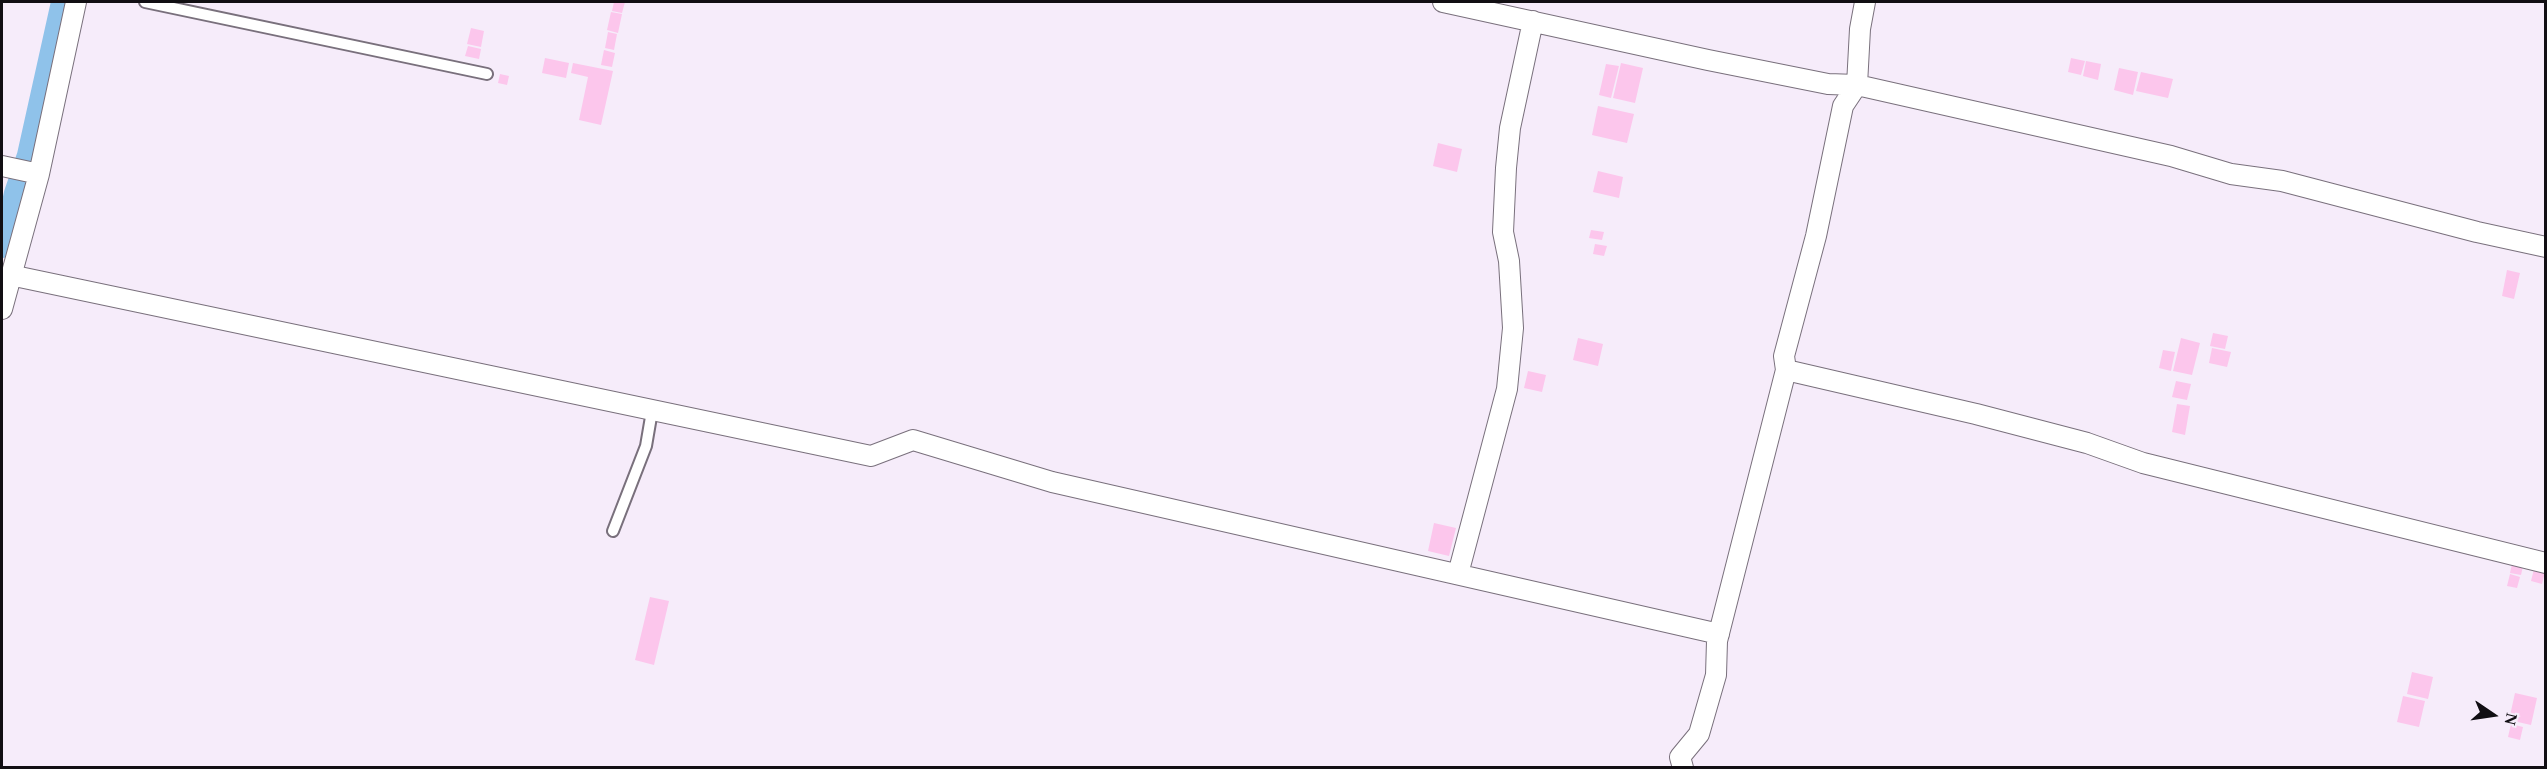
<!DOCTYPE html>
<style>
body{margin:0}
#map{position:relative;width:2547px;height:769px;overflow:hidden;background:#f6ecfa;font-family:Georgia,serif}
canvas{display:block}
.frame{position:absolute;inset:0;border:3px solid #110e13;pointer-events:none}
.north{position:absolute;left:2463px;top:685px;width:60px;height:60px;-webkit-text-stroke:4px #f6ecfa;paint-order:stroke;rotate:103deg;font-size:16px;font-weight:700;line-height:24px;text-align:center;color:#110e13}
.north::after{content:'';display:block;margin:auto;width:21px;height:27px;background:#110e13;clip-path:polygon(50% 0,100% 100%,50% 72%,0 100%)}
</style>
<div id="map">
<canvas width="2547" height="769"></canvas>
<div class="frame"></div>
<div class="north">N</div>
</div>
<script>
const c = document.querySelector('canvas').getContext('2d');
c.lineJoin = 'round';
const shape = rows => new Path2D(rows.map(r => 'M' + r).join(''));
function strokePath(path, color, width, dash) { c.strokeStyle = color; c.lineWidth = width; c.lineCap = dash ? 'butt' : 'round'; c.setLineDash(dash || []); c.stroke(path); }
function fillPath(path, color) { c.fillStyle = color; c.fill(path, 'evenodd'); }
strokePath(shape([
 [2,248,14,193,27,155,61,2]
]), '#8fc2ea', 20);
fillPath(shape([
 [614,2,625,2,622,13,612,11],
 [611,12,622,14,618,33,607,30],
 [471,28,484,31,481,47,467,44],
 [608,32,617,34,614,50,605,48],
 [468,46,481,49,479,59,465,56],
 [604,50,615,53,612,67,601,65],
 [545,58,569,63,566,78,542,73],
 [2071,58,2085,61,2081,75,2068,72],
 [2086,61,2101,64,2098,80,2083,76],
 [573,63,613,71,601,125,579,120,588,77,571,73],
 [1621,63,1643,68,1635,103,1613,98],
 [1606,64,1619,66,1611,98,1599,95],
 [2119,68,2138,72,2133,95,2114,90],
 [2141,72,2173,79,2168,98,2136,91],
 [500,74,509,76,507,85,498,83],
 [1598,106,1634,114,1627,143,1592,135],
 [1438,143,1462,149,1457,172,1433,166],
 [1598,171,1623,177,1619,198,1593,192],
 [1591,230,1604,232,1602,240,1589,238],
 [1595,244,1607,246,1604,256,1593,254],
 [2507,270,2520,273,2514,299,2502,296],
 [2213,333,2228,336,2225,349,2210,346],
 [1578,338,1603,344,1598,366,1573,360],
 [2181,338,2200,343,2192,375,2173,371],
 [2212,348,2231,352,2227,367,2209,363],
 [2163,350,2175,352,2171,371,2159,368],
 [1528,371,1546,375,1542,392,1524,388],
 [2176,381,2191,384,2187,400,2172,397],
 [2177,404,2190,406,2185,435,2172,432],
 [1434,523,1456,528,1449,556,1428,551],
 [2513,559,2524,562,2521,575,2510,573],
 [2534,569,2545,572,2542,584,2531,581],
 [2510,574,2520,577,2517,588,2507,586],
 [650,597,669,601,654,665,635,660],
 [2412,672,2433,677,2428,699,2407,694],
 [2515,693,2537,698,2531,725,2509,720],
 [2403,696,2425,701,2419,727,2397,722],
 [2511,724,2523,727,2520,740,2508,737]
]), '#fcc6ec');
const lane = shape([
 [145,2,487,74],
 [613,531,646,446,652,411]
]);
const street = shape([
 [1443,2,1708,60,1828,84,1857,85,2171,156,2231,174,2282,181,2477,232,2546,247],
 [2,166,39,174],
 [10,275,871,456,913,440,1052,482,1719,634],
 [2,309,39,174,76,2],
 [1786,370,1976,414,2087,443,2143,463,2546,563],
 [1458,574,1507,389,1513,328,1509,261,1503,232,1506,168,1510,128,1533,21],
 [1683,768,1680,757,1699,734,1716,675,1717,641,1786,370,1784,356,1816,236,1843,106,1857,85,1860,29,1865,2]
]);
strokePath(lane, '#79707c', 14);
strokePath(street, '#79707c', 22);
strokePath(lane, '#fff', 10);
strokePath(street, '#fff', 20);
</script>
